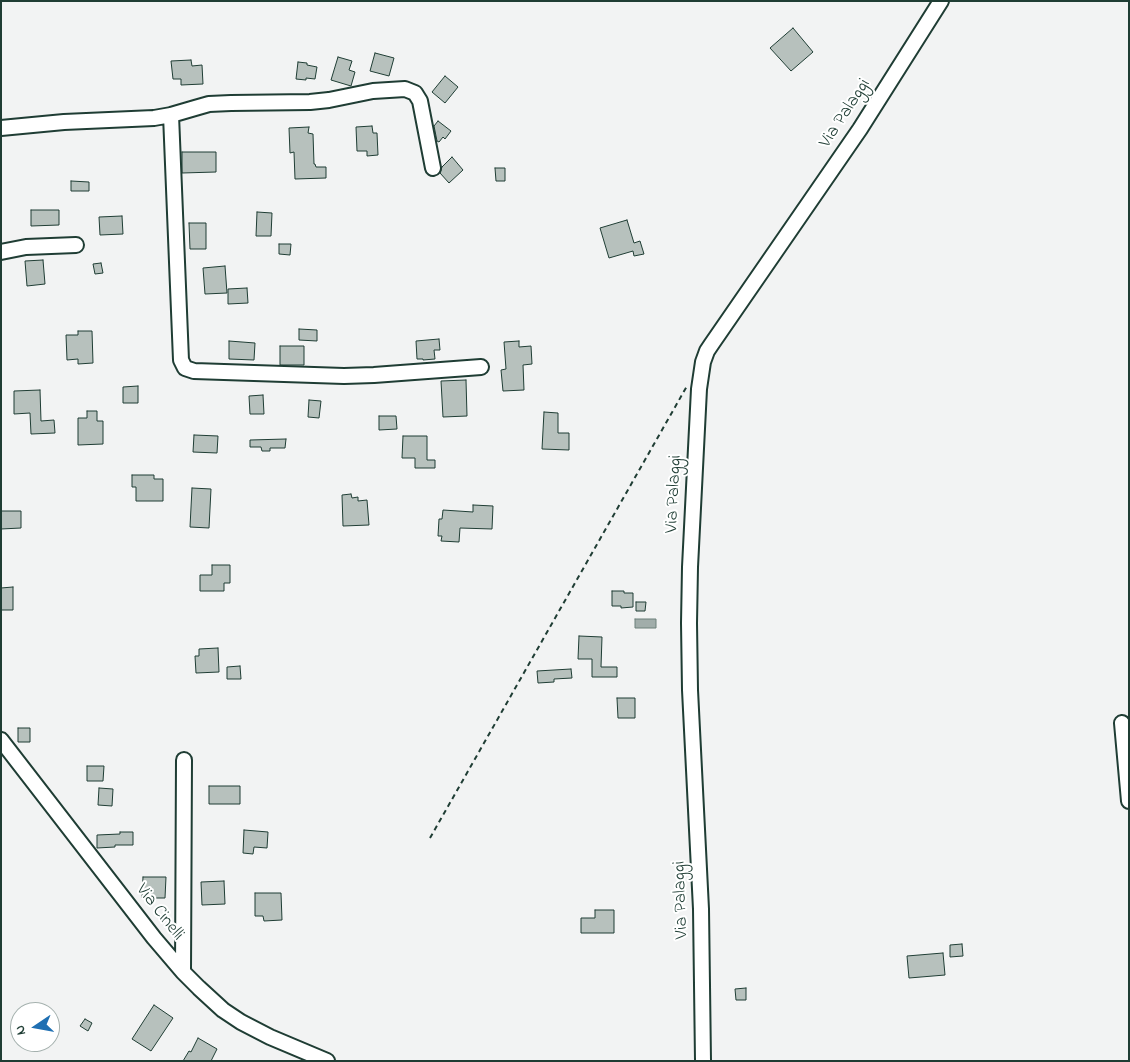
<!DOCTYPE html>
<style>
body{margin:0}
#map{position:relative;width:1130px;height:1062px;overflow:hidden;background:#f2f3f3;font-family:"Indie Flower",sans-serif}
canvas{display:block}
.frame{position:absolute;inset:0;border:2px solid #1f3d34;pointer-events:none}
.north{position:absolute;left:10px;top:1002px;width:50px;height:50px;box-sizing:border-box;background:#fff;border:1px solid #a5b1ae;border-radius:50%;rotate:258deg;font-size:14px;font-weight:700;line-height:20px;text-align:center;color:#1f3d34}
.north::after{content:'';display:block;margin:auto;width:18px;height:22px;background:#1f6fb2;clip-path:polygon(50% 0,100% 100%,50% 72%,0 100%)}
</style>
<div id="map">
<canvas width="1130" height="1062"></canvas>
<div class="frame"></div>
<div class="north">N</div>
</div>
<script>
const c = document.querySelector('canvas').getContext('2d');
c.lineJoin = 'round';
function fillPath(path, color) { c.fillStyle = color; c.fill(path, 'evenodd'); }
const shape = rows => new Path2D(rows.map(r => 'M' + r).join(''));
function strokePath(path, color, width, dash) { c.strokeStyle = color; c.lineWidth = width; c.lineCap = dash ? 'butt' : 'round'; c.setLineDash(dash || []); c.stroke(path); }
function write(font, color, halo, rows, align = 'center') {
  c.font = font + ' "Indie Flower",sans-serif'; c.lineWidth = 4; c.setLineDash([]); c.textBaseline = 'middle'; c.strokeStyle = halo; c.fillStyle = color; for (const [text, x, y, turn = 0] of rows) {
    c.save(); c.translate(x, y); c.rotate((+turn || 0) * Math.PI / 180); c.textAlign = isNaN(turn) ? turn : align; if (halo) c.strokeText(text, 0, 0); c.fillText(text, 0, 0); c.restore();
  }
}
const water = shape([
 [635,619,656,619,656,628,635,628,635,619]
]);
fillPath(water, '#a1adaa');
strokePath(water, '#6d807b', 1);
const building = shape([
 [793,28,813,52,791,71,770,48,793,28],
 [375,53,394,58,389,76,370,71,375,53],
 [338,57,352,61,349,70,355,72,351,86,331,80,338,57],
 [191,60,192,66,202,65,203,84,181,85,181,79,173,79,171,61,191,60],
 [298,62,307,63,307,65,317,67,315,79,306,78,306,80,296,79,298,62],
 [445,76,458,87,445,103,432,92,445,76],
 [438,121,451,131,445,139,443,137,439,142,437,141,434,126,438,121],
 [372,126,373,133,377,133,378,155,367,156,367,151,357,151,356,127,372,126],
 [309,127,308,133,313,134,314,164,315,164,316,167,326,167,326,178,295,179,294,152,290,153,289,128,309,127],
 [182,152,216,152,216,172,182,173,182,152],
 [452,157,463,170,449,183,440,173,442,167,452,157],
 [495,168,505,168,505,181,496,181,495,168],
 [71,181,89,182,89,191,71,191,71,181],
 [31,210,59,210,59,225,31,226,31,210],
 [257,212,272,213,271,236,256,236,257,212],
 [122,216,123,234,100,235,99,217,122,216],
 [627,220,634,243,640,241,644,254,634,256,633,251,609,258,600,228,627,220],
 [189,223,206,223,206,249,190,249,189,223],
 [279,244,291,244,290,255,279,254,279,244],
 [43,260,45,284,27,286,25,261,43,260],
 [101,263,103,273,95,274,93,264,101,263],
 [225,266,227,293,205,294,203,268,225,266],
 [247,288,248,303,228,304,228,289,247,288],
 [299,329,317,330,317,341,299,340,299,329],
 [78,331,92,331,93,363,78,364,78,359,67,360,66,335,78,335,78,331],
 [439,339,440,350,434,350,435,359,423,360,423,359,417,359,416,341,439,339],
 [229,341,255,343,254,360,229,359,229,341],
 [519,341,519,347,531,346,532,364,523,365,524,390,503,391,501,370,506,369,504,342,519,341],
 [280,346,304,346,304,365,280,365,280,346],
 [466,380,467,416,443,417,441,381,466,380],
 [138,386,138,403,123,403,123,387,138,386],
 [40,390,41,421,54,420,55,433,31,434,30,413,14,414,14,391,40,390],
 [263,395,264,414,250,414,249,396,263,395],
 [309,400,321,401,319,418,308,417,309,400],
 [87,411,97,411,97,421,103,421,103,444,78,445,78,418,87,418,87,411],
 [544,412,558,413,558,433,569,433,569,450,542,449,544,412],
 [379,416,396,416,397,429,379,430,379,416],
 [194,435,218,436,217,453,193,452,194,435],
 [403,436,427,436,427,460,435,460,435,468,415,468,415,458,402,458,403,436],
 [286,439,285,448,270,448,270,451,262,451,261,447,250,447,250,440,286,439],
 [132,475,154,475,154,479,163,479,163,501,136,501,136,487,132,487,132,475],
 [192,488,211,489,209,528,190,527,192,488],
 [351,494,352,498,358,497,358,501,367,500,369,525,343,526,342,495,351,494],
 [473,505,493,506,492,529,460,528,459,542,441,541,442,536,438,536,439,519,442,519,443,510,473,512,473,505],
 [1,511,21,511,21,528,1,529,1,511],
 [212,565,230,565,230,583,224,583,224,591,200,591,200,575,212,575,212,565],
 [13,587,13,610,1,610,1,588,13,587],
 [612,591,624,591,624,593,633,593,633,607,621,608,621,606,612,606,612,591],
 [636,602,646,602,645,611,636,611,636,602],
 [579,636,602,637,601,667,617,667,617,677,592,677,592,659,578,659,579,636],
 [218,648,219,672,196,673,195,656,199,656,199,649,218,648],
 [240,666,241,679,227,679,227,667,240,666],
 [571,669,572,678,554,679,554,682,538,683,537,671,571,669],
 [617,698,635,698,635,718,618,718,617,698],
 [18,728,30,728,30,742,18,742,18,728],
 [87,766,104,766,103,781,87,781,87,766],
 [209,786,240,786,240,804,209,804,209,786],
 [99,788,113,789,112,806,98,805,99,788],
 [244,830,268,832,267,848,254,847,253,854,243,853,244,830],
 [120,832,133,832,133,845,115,845,115,847,97,848,97,835,120,834,120,832],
 [143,877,166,877,165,898,142,898,143,877],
 [224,881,225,904,202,905,201,882,224,881],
 [255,893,281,893,282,920,264,921,263,916,255,916,255,893],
 [595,910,614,910,614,933,581,933,581,918,595,918,595,910],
 [962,944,963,956,950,957,950,945,962,944],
 [943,953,945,975,909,978,907,956,943,953],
 [746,988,746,1000,736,1000,735,989,746,988],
 [154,1005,173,1018,151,1051,132,1039,154,1005],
 [85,1019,92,1023,88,1031,80,1026,85,1019],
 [198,1038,217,1049,211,1061,183,1061,189,1051,191,1052,198,1038]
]);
fillPath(building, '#b7c1bd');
strokePath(building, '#1f3d34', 1);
const minor = shape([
 [171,115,181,360,185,368,194,371,344,376,374,375,481,367],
 [1,128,64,122,154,118,171,115,195,108,209,104,231,103,310,102,329,100,373,91,405,89,415,93,420,101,433,168],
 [1,252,26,247,76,245],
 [1122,723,1129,801],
 [1,740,154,938,183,972,199,988,223,1010,241,1022,270,1037,327,1061],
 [183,972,184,760],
 [703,1061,701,909,690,690,689,623,690,567,699,389,703,362,707,351,711,345,860,129,941,1]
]);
strokePath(minor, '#1f3d34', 18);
strokePath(shape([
 [430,838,687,386]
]), '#1f3d34', 2, [5, 4]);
strokePath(minor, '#fff', 14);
write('18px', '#1f3d34', '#fff', [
 ["Via Palaggi",846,114,-57],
 ["Via Palaggi",675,494,-87],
 ["Via Palaggi",682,900,-92],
 ["Via Cinelli",159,913,52]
]);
</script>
